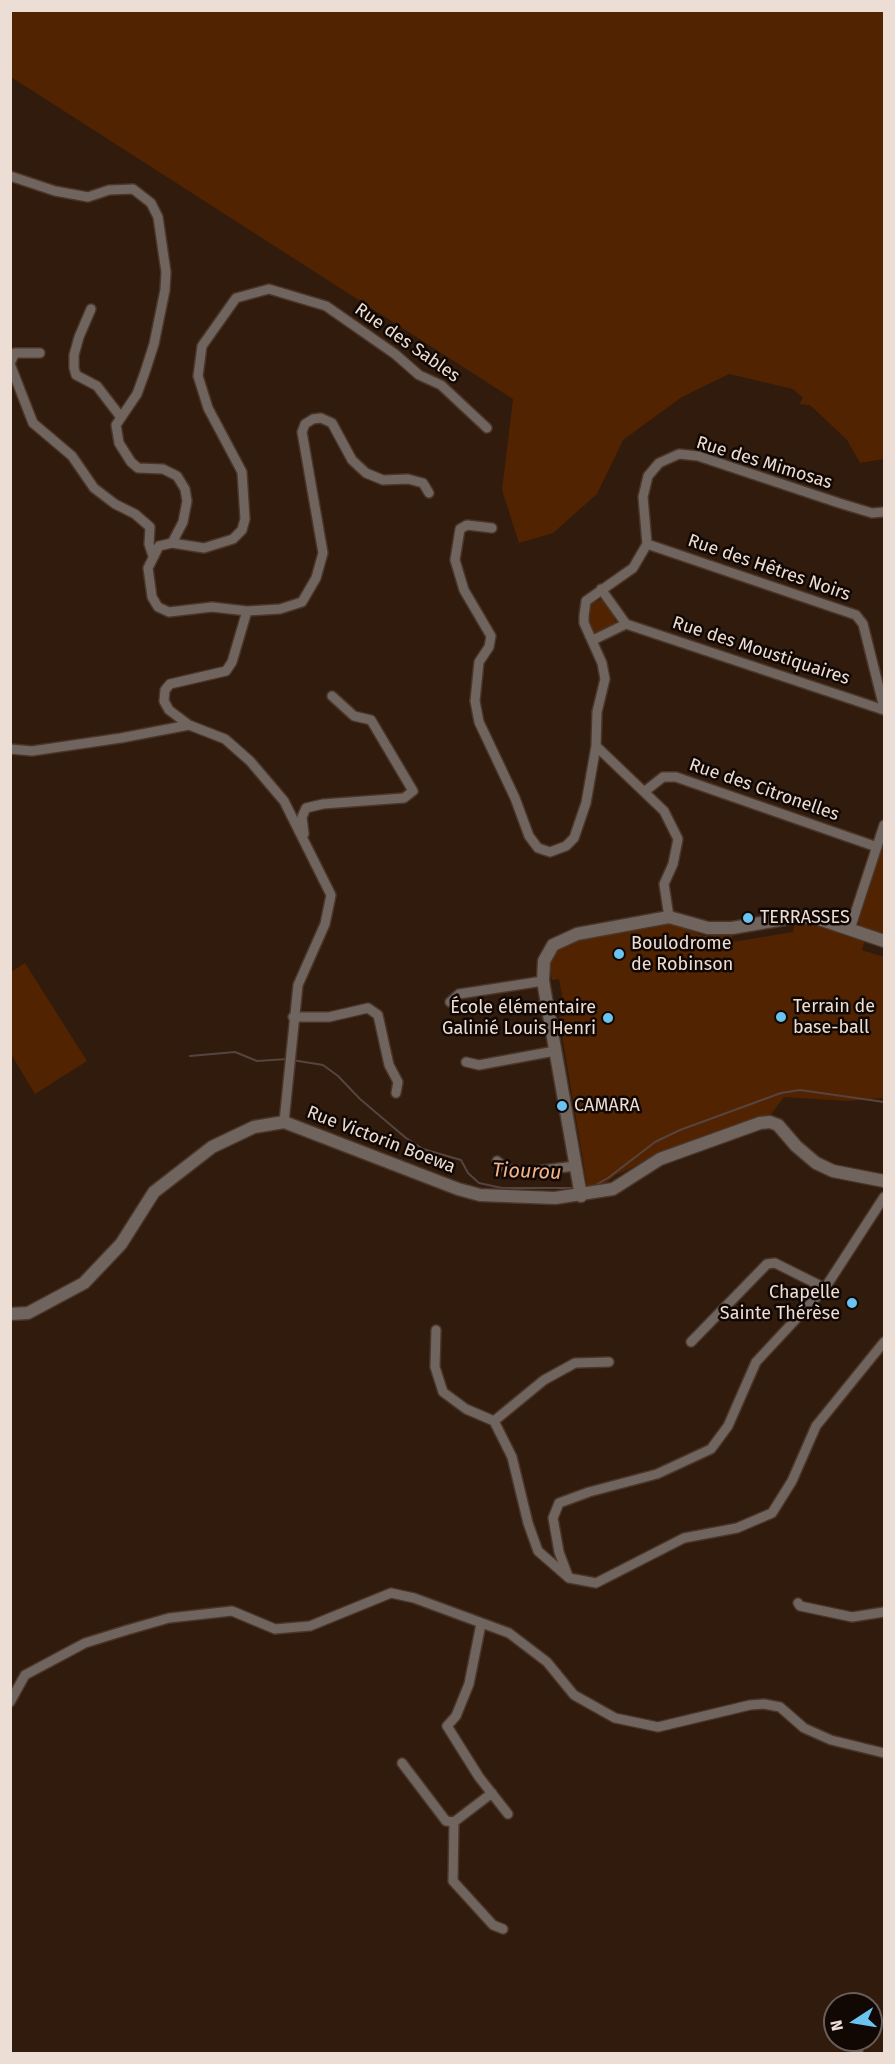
<!DOCTYPE html>
<meta charset="utf-8">
<style>
body{margin:0}
#map{position:relative;width:895px;height:2064px;overflow:hidden;background:#301b0d;font-family:"Fira Sans",sans-serif}
canvas{display:block}
.frame{position:absolute;inset:0;border:12px solid #ecddd5;pointer-events:none}
.north{position:absolute;left:823px;top:1992px;width:60px;height:60px;box-sizing:border-box;background:#110804;border:2px solid #695d58;border-radius:50%;rotate:258deg;font-size:16px;font-weight:700;line-height:24px;text-align:center;color:#ecddd5}
.north::after{content:'';display:block;margin:auto;width:21px;height:27px;background:#6ac3f1;clip-path:polygon(50% 0,100% 100%,50% 72%,0 100%)}
</style>
<div id="map">
<canvas width="895" height="2064"></canvas>
<div class="frame"></div>
<div class="north">N</div>
</div>
<script>
const c = document.querySelector('canvas').getContext('2d');
c.lineJoin = 'round';
function fillPath(path, color) { c.fillStyle = color; c.fill(path, 'evenodd'); }
const shape = rows => new Path2D(rows.map(r => 'M' + r).join(''));
function strokePath(path, color, width, dash) { c.strokeStyle = color; c.lineWidth = width; c.lineCap = dash ? 'butt' : 'round'; c.setLineDash(dash || []); c.stroke(path); }
function write(font, color, halo, rows, align = 'center') {
  c.font = font + ' "Fira Sans",sans-serif'; c.lineWidth = 5; c.setLineDash([]); c.textBaseline = 'middle'; c.strokeStyle = halo; c.fillStyle = color; for (const [text, x, y, turn = 0] of rows) {
    c.save(); c.translate(x, y); c.rotate((+turn || 0) * Math.PI / 180); c.textAlign = isNaN(turn) ? turn : align; if (halo) c.strokeText(text, 0, 0); c.fillText(text, 0, 0); c.restore();
  }
}
fillPath(shape([
 [10,11,884,11,884,459,860,463,847,440,810,405,799,404,803,398,793,389,729,374,682,397,623,440,597,494,553,533,519,543,502,490,513,399,11,77],
 [602,599,610,607,617,625,596,634,592,632,586,617,590,604],
 [884,839,884,935,861,927,858,922],
 [809,921,865,939,862,950,884,957,884,1098,846,1101,784,1097,769,1117,670,1150,616,1175,602,1186,588,1190,559,1017,566,1015,559,979,552,980,550,966,554,953,566,942,673,924,704,936,731,933,733,942,793,932,795,922],
 [25,963,87,1061,35,1094,11,1054,11,972]
]), '#522300');
strokePath(shape([
 [190,1056,235,1052,257,1061,287,1059],
 [292,1060,323,1065,338,1076,360,1099,406,1138,423,1149,461,1160,468,1173,479,1183,502,1188,574,1188],
 [583,1187,592,1187,608,1178,655,1142,680,1130,781,1093,800,1090,884,1102]
]), '#564440', 2);
const minor = shape([
 [10,176,55,191,88,197,109,190,133,189,151,203,158,217,166,272,165,290,154,344,145,372,137,394,116,425,119,443,131,462,138,468,163,469,177,476,185,489,187,501,183,522,172,543,159,546,148,568,152,597,158,607,169,612,212,607,247,611,232,662,226,671,170,684,165,690,164,701,169,710,189,725,225,739,250,761,284,801,331,895,325,924,298,985,284,1122],
 [91,309,79,337,74,355,74,368,76,375,97,386,120,416],
 [10,363,15,353,40,353],
 [10,364,33,423,72,456,94,488,115,504,135,514,150,527,149,544,153,556],
 [492,528,467,525,460,529,455,560,464,590,491,636,489,647,479,662,475,701,479,722,515,798,529,836,538,848,550,852,566,846,574,838,586,803,596,746],
 [172,543,204,548,233,539,242,530,245,519,242,472,208,408,198,376,202,346,236,298,269,289,326,306,395,354,419,375,441,385,487,428],
 [647,544,856,615,863,624,884,708],
 [601,589,626,624,884,710],
 [247,611,280,609,302,602,316,578,323,553,302,432,305,424,313,419,321,418,332,423,352,460,366,473,383,480,408,479,423,483,429,493],
 [593,640,626,624],
 [10,749,32,751,121,738,189,725],
 [644,792,663,777,676,777,877,847],
 [304,834,302,817,306,808,323,804,404,798,413,791,371,720,354,716,332,696],
 [669,917,664,884,673,864,678,839,664,811,596,746,597,712,605,679,602,663,584,623,584,616,586,601,633,568,647,544,643,497,648,476,659,463,679,454,698,456,839,503,872,513,884,512],
 [850,929,884,825],
 [450,1002,459,994,543,981],
 [293,1017,329,1017,368,1008,378,1015,389,1065,398,1082,396,1093],
 [466,1062,479,1065,555,1051],
 [497,1161,507,1169,526,1172,575,1166],
 [436,1330,435,1367,443,1392,466,1409,494,1421,512,1457,528,1523,538,1551,569,1578,596,1583,684,1538,737,1528,772,1513,792,1481,816,1426,884,1342],
 [691,1342,767,1264,775,1263,825,1288],
 [494,1421,544,1380,575,1363,609,1362],
 [568,1576,559,1552,553,1518,559,1503,589,1492,657,1474,711,1449,728,1426,756,1362,825,1288,884,1197],
 [798,1603,800,1606,852,1617,884,1612],
 [481,1624,469,1684,456,1716,447,1726,479,1777,508,1814],
 [10,1702,25,1675,85,1643,127,1630,169,1618,232,1611,275,1629,310,1626,391,1593,414,1598,509,1633,547,1662,574,1695,615,1718,658,1727,750,1705,764,1704,780,1707,804,1728,831,1740,884,1753],
 [402,1763,446,1821,454,1822,492,1793],
 [454,1822,453,1881,493,1925,503,1929],
 [858,2040,858,2054]
]);
const tertiary = shape([
 [581,1196,543,981,544,961,553,945,577,934,669,917,708,928,732,928,796,917,816,918,884,941],
 [10,1314,28,1313,84,1283,121,1244,154,1192,212,1147,254,1127,284,1122,458,1189,480,1195,555,1198,613,1189,660,1159,760,1123,770,1122,778,1125,796,1146,816,1163,833,1171,884,1181]
]);
strokePath(minor, '#4a3629', 12);
strokePath(tertiary, '#4a3629', 15);
strokePath(minor, '#70645e', 9);
strokePath(tertiary, '#70645e', 12);
for (const [x, y, r, color] of [
 [748,918,6,"#6ac3f1"],
 [619,954,6,"#6ac3f1"],
 [781,1017,6,"#6ac3f1"],
 [608,1018,6,"#6ac3f1"],
 [562,1106,6,"#6ac3f1"],
 [852,1303,6,"#6ac3f1"]
]) { const dot = new Path2D(); dot.arc(x, y, r, 0, 2 * Math.PI); c.fillStyle = color; c.fill(dot); strokePath(dot, '#110804', 2); }
write('18px', '#ecddd5', '#110804', [
 ["Rue des Sables",407,343,35],
 ["Rue des Mimosas",764,463,17],
 ["Rue des Hêtres Noirs",769,568,19],
 ["Rue des Moustiquaires",761,651,18],
 ["Rue des Citronelles",764,790,19],
 ["Rue Victorin Boewa",381,1140,21]
]);
write('18px', '#ecddd5', '#110804', [
 ["TERRASSES",760,918],
 ["Boulodrome",631,944],
 ["de Robinson",631,965],
 ["Terrain de",793,1007],
 ["base-ball",793,1028],
 ["École élémentaire",596,1008,"right"],
 ["Galinié Louis Henri",596,1029,"right"],
 ["CAMARA",574,1106],
 ["Chapelle",840,1293,"right"],
 ["Sainte Thérèse",840,1314,"right"]
], 'left');
write('italic 20px', '#f5b38b', '#110804', [
 ["Tiourou",527,1172,2]
]);
</script>
